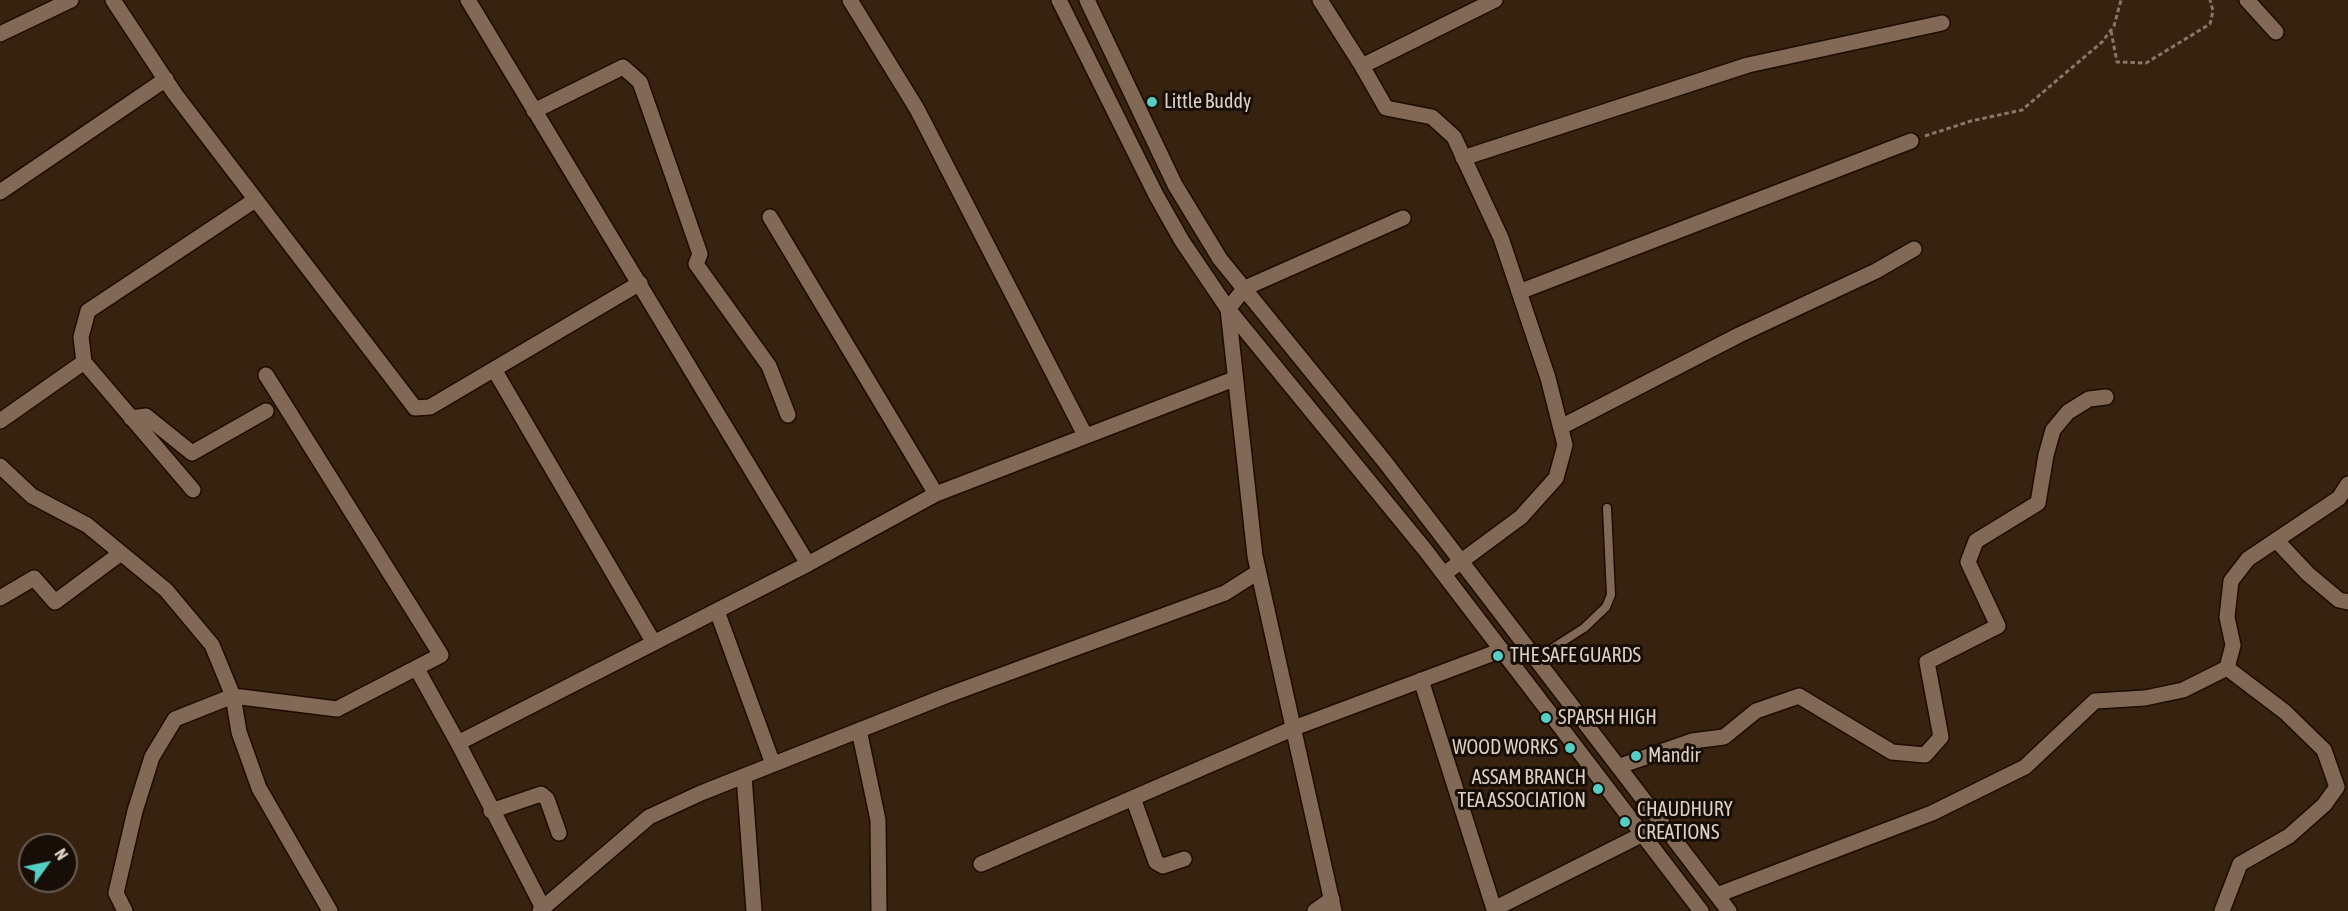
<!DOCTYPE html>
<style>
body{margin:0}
#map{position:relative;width:2348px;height:911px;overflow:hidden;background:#372210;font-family:"Asap Condensed",sans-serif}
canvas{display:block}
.north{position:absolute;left:18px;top:833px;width:60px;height:60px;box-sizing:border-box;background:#170e07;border:2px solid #675c53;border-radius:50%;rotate:57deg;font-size:16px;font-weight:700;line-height:24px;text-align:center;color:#ded0c5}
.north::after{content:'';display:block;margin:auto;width:21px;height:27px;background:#55cec5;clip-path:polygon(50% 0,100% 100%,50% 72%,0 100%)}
</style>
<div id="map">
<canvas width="2348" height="911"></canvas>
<div class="north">N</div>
</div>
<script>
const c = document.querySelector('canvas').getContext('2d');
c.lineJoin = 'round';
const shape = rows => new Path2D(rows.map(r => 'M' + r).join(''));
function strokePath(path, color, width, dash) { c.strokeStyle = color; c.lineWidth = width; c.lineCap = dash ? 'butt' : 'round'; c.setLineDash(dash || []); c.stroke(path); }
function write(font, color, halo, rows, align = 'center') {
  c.font = font + ' "Asap Condensed",sans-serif'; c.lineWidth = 6; c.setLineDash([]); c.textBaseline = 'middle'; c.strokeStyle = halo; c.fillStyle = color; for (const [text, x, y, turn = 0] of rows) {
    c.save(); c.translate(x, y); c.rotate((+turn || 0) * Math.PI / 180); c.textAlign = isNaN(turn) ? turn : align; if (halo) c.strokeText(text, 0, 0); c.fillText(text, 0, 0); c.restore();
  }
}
const lane = shape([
 [1537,658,1584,628,1606,607,1611,595,1607,508]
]);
const street = shape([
 [113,0,175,94,415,408,430,407,640,283],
 [468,0,808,564],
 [850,0,917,109,1085,435],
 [1320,0,1362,66],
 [2247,0,2276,32],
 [534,111,623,67,640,82,700,254,696,264,769,366,788,415],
 [1463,158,1748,65,1942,23],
 [0,192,166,79],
 [770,217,936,494],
 [1519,292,1911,141],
 [84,362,193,490],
 [495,371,654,643],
 [131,418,146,416,192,453,266,411],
 [0,421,84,362,81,337,88,311,255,200],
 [1561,427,1739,335,1876,271,1914,249],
 [0,466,32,496,87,525,166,590,212,645,233,696,239,732,259,788,330,911],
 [2276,540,2308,574,2339,600,2348,602],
 [1444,574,1521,517,1556,478,1565,445,1548,378,1501,238,1454,137,1432,117,1386,108,1362,66,1495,0],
 [0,598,34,578,55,602,121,553],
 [717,611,773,764],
 [417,669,458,743],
 [1421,680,1494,909,1643,834],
 [859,730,878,820,879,911],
 [1620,766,1692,741,1724,737,1756,711,1799,696,1892,752,1925,755,1941,737,1927,662,1998,626,1968,562,1976,541,2038,503,2046,455,2053,430,2068,412,2089,399,2106,397],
 [744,776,754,911],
 [1133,798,1156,862,1163,866,1184,859],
 [491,811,541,794,547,799,559,833],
 [981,864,1294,728,1502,650],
 [1717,895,1932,813,2025,767,2095,701,2145,698,2183,690,2227,668,2233,645,2227,617,2231,581,2248,559,2339,498,2348,484],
 [543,908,649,817,701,793,948,695,1225,593,1258,572],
 [125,911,116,893,135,811,152,757,175,719,233,696,337,709,441,655,266,375],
 [540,911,543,908,458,743,808,564,936,494,1234,379],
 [1315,911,1332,899],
 [1334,911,1255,556,1228,309,1245,288,1403,218],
 [2222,911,2240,864,2289,836,2324,805,2337,787,2324,750,2285,712,2227,668]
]);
const secondary = shape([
 [1059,0,1156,195,1182,241,1228,309,1426,551,1701,911],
 [1087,0,1175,185,1220,259,1385,462,1729,911],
 [0,34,71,0]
]);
strokePath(lane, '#1d0b00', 11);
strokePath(street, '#1d0b00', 18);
strokePath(secondary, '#1d0b00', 18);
strokePath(shape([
 [2111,31,2117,62,2146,63,2210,24,2213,11,2210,0],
 [1925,136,1971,121,2022,110,2102,42,2114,26,2121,0]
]), '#887768', 3, [4.5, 3]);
strokePath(lane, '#826955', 8);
strokePath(street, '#826955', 15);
strokePath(secondary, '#826955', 15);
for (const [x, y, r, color] of [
 [1152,102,6,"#55cec5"],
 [1498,656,6,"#55cec5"],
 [1546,718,6,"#55cec5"],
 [1570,748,6,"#55cec5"],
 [1636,756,6,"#55cec5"],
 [1598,789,6,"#55cec5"],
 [1625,822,6,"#55cec5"]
]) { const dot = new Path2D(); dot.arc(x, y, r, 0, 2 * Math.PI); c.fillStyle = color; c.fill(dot); strokePath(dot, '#170e07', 2); }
write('20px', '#ded0c5', '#170e07', [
 ["Little Buddy",1164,102],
 ["THE SAFE GUARDS",1510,656],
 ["SPARSH HIGH",1558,718],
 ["WOOD WORKS",1558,748,"right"],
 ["Mandir",1648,756],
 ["ASSAM BRANCH",1586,778,"right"],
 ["TEA ASSOCIATION",1586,801,"right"],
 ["CHAUDHURY",1637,810],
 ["CREATIONS",1637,833]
], 'left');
</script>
